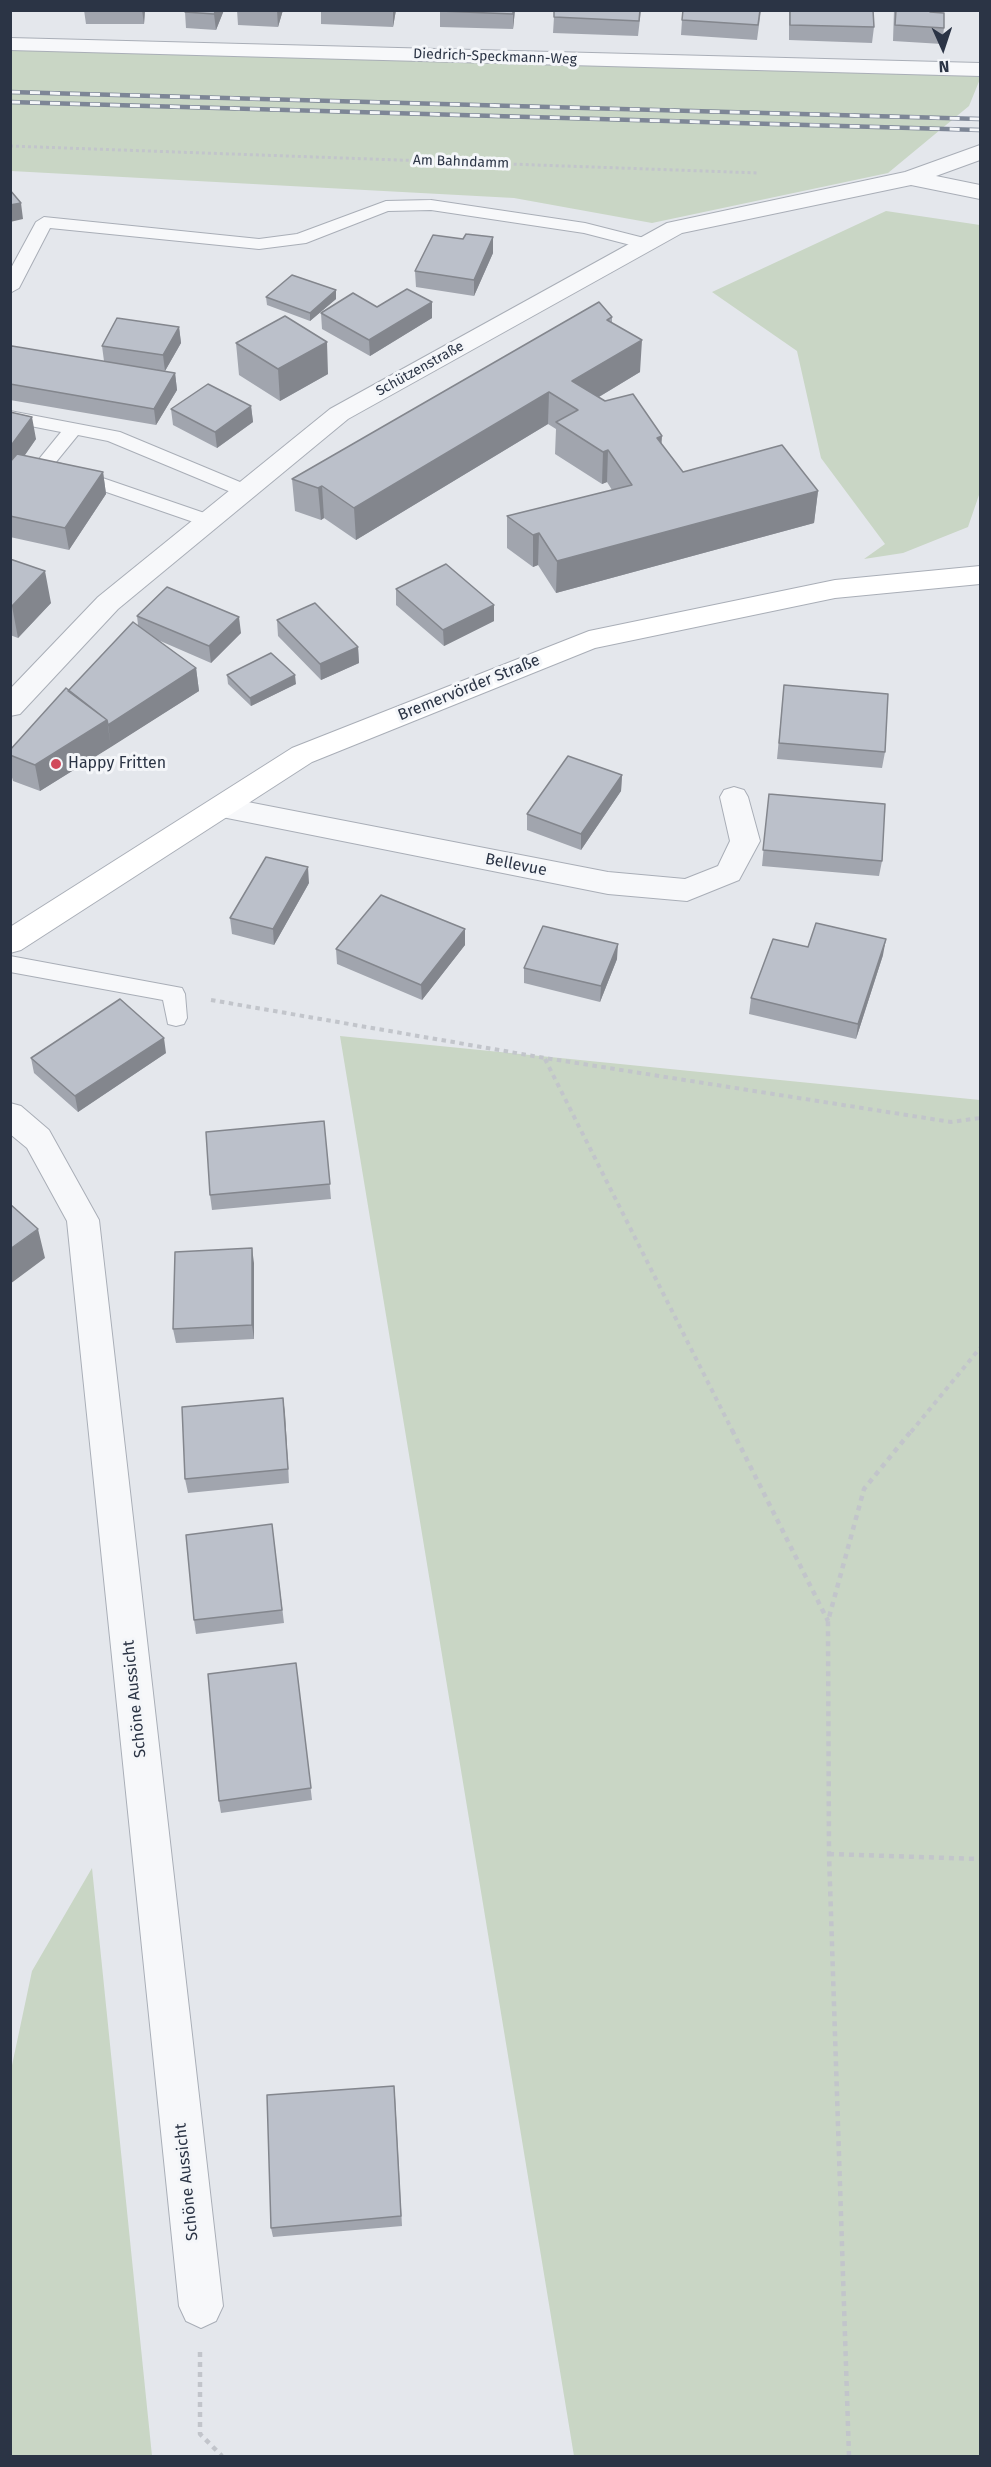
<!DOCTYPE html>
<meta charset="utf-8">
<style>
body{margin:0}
#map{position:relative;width:991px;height:2467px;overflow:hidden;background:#e4e7ec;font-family:"Fira Sans",sans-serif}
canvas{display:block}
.frame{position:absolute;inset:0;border:12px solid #2b3445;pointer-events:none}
.north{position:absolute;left:913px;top:18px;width:60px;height:60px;-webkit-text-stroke:4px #f4f6f9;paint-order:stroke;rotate:177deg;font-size:16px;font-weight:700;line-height:24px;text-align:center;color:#2b3445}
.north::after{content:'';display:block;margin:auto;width:21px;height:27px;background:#2b3445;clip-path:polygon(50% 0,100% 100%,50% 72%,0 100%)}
</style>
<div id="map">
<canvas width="991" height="2467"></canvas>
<div class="frame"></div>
<div class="north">N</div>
</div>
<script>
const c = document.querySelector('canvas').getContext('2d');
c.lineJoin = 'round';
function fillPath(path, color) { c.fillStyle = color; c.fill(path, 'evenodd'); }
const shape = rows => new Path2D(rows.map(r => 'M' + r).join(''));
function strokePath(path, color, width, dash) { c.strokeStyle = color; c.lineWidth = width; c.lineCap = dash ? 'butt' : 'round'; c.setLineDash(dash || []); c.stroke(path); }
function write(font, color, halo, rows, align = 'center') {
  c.font = font + ' "Fira Sans",sans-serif'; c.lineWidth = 6; c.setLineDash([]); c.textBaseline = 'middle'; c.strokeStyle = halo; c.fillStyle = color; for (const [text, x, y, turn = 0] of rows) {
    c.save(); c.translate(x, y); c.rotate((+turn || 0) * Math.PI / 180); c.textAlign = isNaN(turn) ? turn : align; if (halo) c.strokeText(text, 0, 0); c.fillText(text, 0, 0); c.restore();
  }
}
fillPath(shape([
 [10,47,980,73,980,79,969,106,888,173,652,223,514,198,11,171],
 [886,211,980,225,980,492,968,527,903,553,864,559,885,544,821,458,797,351,712,292],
 [340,1036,980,1100,980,2456,574,2456],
 [92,1868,152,2456,11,2456,11,2070,32,1971]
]), '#c9d6c5');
const lane = shape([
 [431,200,585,223,652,240,655,244,646,249,584,233,431,210,388,211,306,243,259,249,50,228,19,288,10,293,10,270,36,222,44,217,259,239,297,234,386,201,431,200],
 [10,411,120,432,252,487,254,491,252,495,238,495,108,441,78,435,56,462,216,517,218,521,216,525,202,525,37,468,35,464,61,432,10,422,10,411],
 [10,956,182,988,185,994,187,1018,184,1024,176,1026,168,1024,163,1000,10,972,10,956]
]);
const street = shape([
 [10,38,980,63,980,76,10,50,10,38],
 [980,145,980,160,936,176,980,185,980,199,911,185,682,233,348,419,118,609,20,714,10,716,10,689,98,597,330,409,667,223,905,172,980,145],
 [734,787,744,790,748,797,760,841,739,880,687,901,608,894,222,817,212,814,208,807,212,800,222,797,608,872,685,879,718,866,730,841,720,797,724,790,734,787],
 [10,1103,21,1106,49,1130,99,1220,223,2306,216,2321,201,2328,186,2321,179,2306,67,1221,27,1148,10,1134,10,1103]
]);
const secondary = shape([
 [980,566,980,584,835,598,595,648,312,762,21,950,10,953,10,927,292,748,589,631,835,580,980,566]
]);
strokePath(lane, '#a9aeb7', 2);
strokePath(street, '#a9aeb7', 2);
strokePath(secondary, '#a9aeb7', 2);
strokePath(shape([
 [10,146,759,173]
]), '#c2c5cb', 3, [3, 3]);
strokePath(shape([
 [211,1000,545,1058,951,1122,980,1118],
 [545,1059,733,1432],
 [911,1432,980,1348]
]), '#c2c5cb', 4, [4.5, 4.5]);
strokePath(shape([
 [732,1430,828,1621],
 [829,1854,980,1859],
 [200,2352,200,2434,222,2456],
 [849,2456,829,1854,828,1621,864,1489,912,1430]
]), '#c2c5cb', 4.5, [5, 5]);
fillPath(lane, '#f7f8fa');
fillPath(street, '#f7f8fa');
fillPath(secondary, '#fff');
const rail = shape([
 [10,92,980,119],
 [10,102,980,130]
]);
strokePath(rail, '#7d8696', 4.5);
strokePath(rail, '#f4f6f9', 3, [10]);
fillPath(shape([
 [84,10,145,10,144,24,86,24],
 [224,10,216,30,186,28,185,12],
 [237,10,283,10,278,27,238,25],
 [321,10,396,10,393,27,321,24],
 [440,10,515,10,513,29,440,27],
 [641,10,638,36,553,33,554,17],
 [761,10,757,40,681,35,682,20],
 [789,10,873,10,874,27,872,43,789,40],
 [894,10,930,10,930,12,944,28,942,44,893,41],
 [493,237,493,253,474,296,416,287,415,271,463,239],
 [336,290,336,299,310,321,267,305,266,297],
 [377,307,432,318,370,356,322,329,321,313],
 [612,317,612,323,640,372,599,397,662,444,683,472,818,491,814,523,556,593,538,565,533,567,507,548,507,516,612,490,607,482,602,484,555,454,556,429,548,424,356,540,324,518,321,520,295,511,292,479],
 [179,327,181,343,165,371,136,367,175,373,177,390,156,425,10,400,10,348,104,361,102,346],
 [236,343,328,374,280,401,239,375],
 [251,406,253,422,217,448,173,425,171,409],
 [10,412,36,439,24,456,103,472,106,494,69,550,10,537],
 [10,559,51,603,18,638,10,635],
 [396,589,494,621,444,646,396,605],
 [137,616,241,633,211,663,158,640,196,668,199,691,40,791,13,781,10,770,10,750,68,691,138,625],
 [277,620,358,647,359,663,321,680,278,636],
 [227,675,296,684,251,706,228,684],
 [784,685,885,752,882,768,777,759],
 [622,775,621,791,581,850,527,830,527,814],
 [769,794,882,861,879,876,762,866],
 [309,883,274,945,232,934,230,918],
 [465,945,422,1000,337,964,336,949],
 [883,955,856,1039,749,1014,751,998],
 [617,959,600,1002,524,983,524,968],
 [166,1053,78,1112,34,1073,31,1058],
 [324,1121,331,1199,212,1210,210,1195],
 [254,1263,254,1339,176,1343,173,1329],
 [283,1398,289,1483,188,1493,185,1479],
 [272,1524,284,1623,196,1634,194,1620],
 [296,1663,312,1800,221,1813,219,1801],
 [395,2096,402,2226,273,2237,271,2228]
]), '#a1a5ae');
fillPath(shape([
 [142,10,145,10,144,24],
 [216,10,224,10,216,30,214,14],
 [277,10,283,10,278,27],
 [393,10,396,10,393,27],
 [513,10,515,10,513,29],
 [21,203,23,219,10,222,10,205],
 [493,237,493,253,474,296,474,280],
 [336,290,336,299,310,321,310,313],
 [432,302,432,318,370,356,369,340],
 [179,327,181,343,165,371,163,355],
 [642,340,640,372,577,410,572,381],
 [327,342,328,374,280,401,278,369],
 [175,373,177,390,156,425,154,409],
 [549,392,548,424,356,540,354,508],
 [251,406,253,422,217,448,215,432],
 [32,417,36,439,14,471,10,471,10,447],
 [662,436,660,468,657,438],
 [608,450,607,482,602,484,603,452],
 [103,472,106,494,69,550,65,528],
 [322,486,324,518,321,520,318,488],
 [818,491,814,523,556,593,557,561],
 [539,533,538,565,533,567,533,535],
 [45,571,51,603,18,638,12,606],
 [494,605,494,621,444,646,443,630],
 [239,617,241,633,211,663,209,646],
 [358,647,359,663,321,680,320,664],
 [196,668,199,691,111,747,108,725],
 [295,675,296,684,251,706,250,698],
 [107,720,111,747,40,791,35,765],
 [622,775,621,791,581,850,581,834],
 [308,867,309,883,274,945,273,929],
 [465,929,465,945,422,1000,421,985],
 [886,939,883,955,856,1039,858,1024],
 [618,944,617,959,600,1002,601,986],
 [164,1038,166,1053,78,1112,75,1096],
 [38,1229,45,1258,10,1284,10,1249],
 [252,1248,254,1263,254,1339,252,1325],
 [283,1398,285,1413,289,1483,288,1469]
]), '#83868d');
const building = shape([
 [185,10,216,10,214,14,185,12,185,10],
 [440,10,513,10,513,14,440,11,440,10],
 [554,10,640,10,639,21,554,17,554,10],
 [683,10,760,10,758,25,682,20,683,10],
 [790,10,873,10,874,27,790,25,790,10],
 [896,10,930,10,930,12,944,13,944,28,895,25,896,10],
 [10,190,21,203,10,205,10,190],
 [466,234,493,237,474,280,415,271,433,235,463,239,466,234],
 [292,275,336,290,310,313,266,297,292,275],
 [407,289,432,302,369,340,321,313,353,293,377,307,407,289],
 [599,302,612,317,607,320,642,340,572,381,605,401,633,394,662,436,657,438,683,472,782,445,818,491,557,561,539,533,533,535,507,516,632,485,608,450,603,452,556,422,578,410,549,392,354,508,322,486,318,488,292,479,599,302],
 [285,316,327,342,278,369,236,343,285,316],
 [117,318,179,327,163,355,102,346,117,318],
 [12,346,175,373,154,409,10,384,10,348,12,346],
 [208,384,251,406,215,432,171,409,208,384],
 [10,412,32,417,10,447,10,412],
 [17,454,103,472,65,528,10,516,10,462,17,454],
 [10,559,45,571,12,606,10,605,10,559],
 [446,564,494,605,443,630,396,589,446,564],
 [167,587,239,617,209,646,137,616,167,587],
 [315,603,358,647,320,664,277,620,315,603],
 [133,622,196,668,108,725,107,720,68,691,133,622],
 [271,653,295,675,250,698,227,675,271,653],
 [784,685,888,694,885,752,779,743,784,685],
 [66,688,107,720,35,765,10,755,10,750,66,688],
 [568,756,622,775,581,834,527,814,568,756],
 [769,794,885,804,882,861,763,850,769,794],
 [266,857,308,867,273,929,230,918,266,857],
 [381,895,465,929,421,985,336,949,381,895],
 [816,923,886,939,858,1024,751,998,773,939,808,947,816,923],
 [543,926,618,944,601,986,524,968,543,926],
 [120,999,164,1038,75,1096,31,1058,120,999],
 [324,1121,330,1184,210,1195,206,1132,324,1121],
 [10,1204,38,1229,10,1249,10,1204],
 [252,1248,252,1325,173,1329,175,1252,252,1248],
 [283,1398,288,1469,185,1479,182,1407,283,1398],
 [272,1524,282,1610,194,1620,186,1535,272,1524],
 [296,1663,311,1788,219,1801,208,1674,296,1663],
 [394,2086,401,2216,271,2228,267,2095,394,2086]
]);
fillPath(building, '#bbc0ca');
strokePath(building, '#83868d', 1.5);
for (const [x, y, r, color] of [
 [56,764,6,"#d1495b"]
]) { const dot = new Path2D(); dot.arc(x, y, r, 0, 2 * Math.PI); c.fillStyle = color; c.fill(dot); strokePath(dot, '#f4f6f9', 2); }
write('14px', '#2b3445', '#f4f6f9', [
 ["Diedrich-Speckmann-Weg",495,57,2],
 ["Am Bahndamm",461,162,2],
 ["Schützenstraße",420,369,-29]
]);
write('16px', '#2b3445', '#f4f6f9', [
 ["Bremervörder Straße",469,688,-22],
 ["Bellevue",516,865,11],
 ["Schöne Aussicht",135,1699,-96],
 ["Schöne Aussicht",187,2182,-96]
]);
write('16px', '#2b3445', '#f4f6f9', [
 ["Happy Fritten",68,764]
], 'left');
</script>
